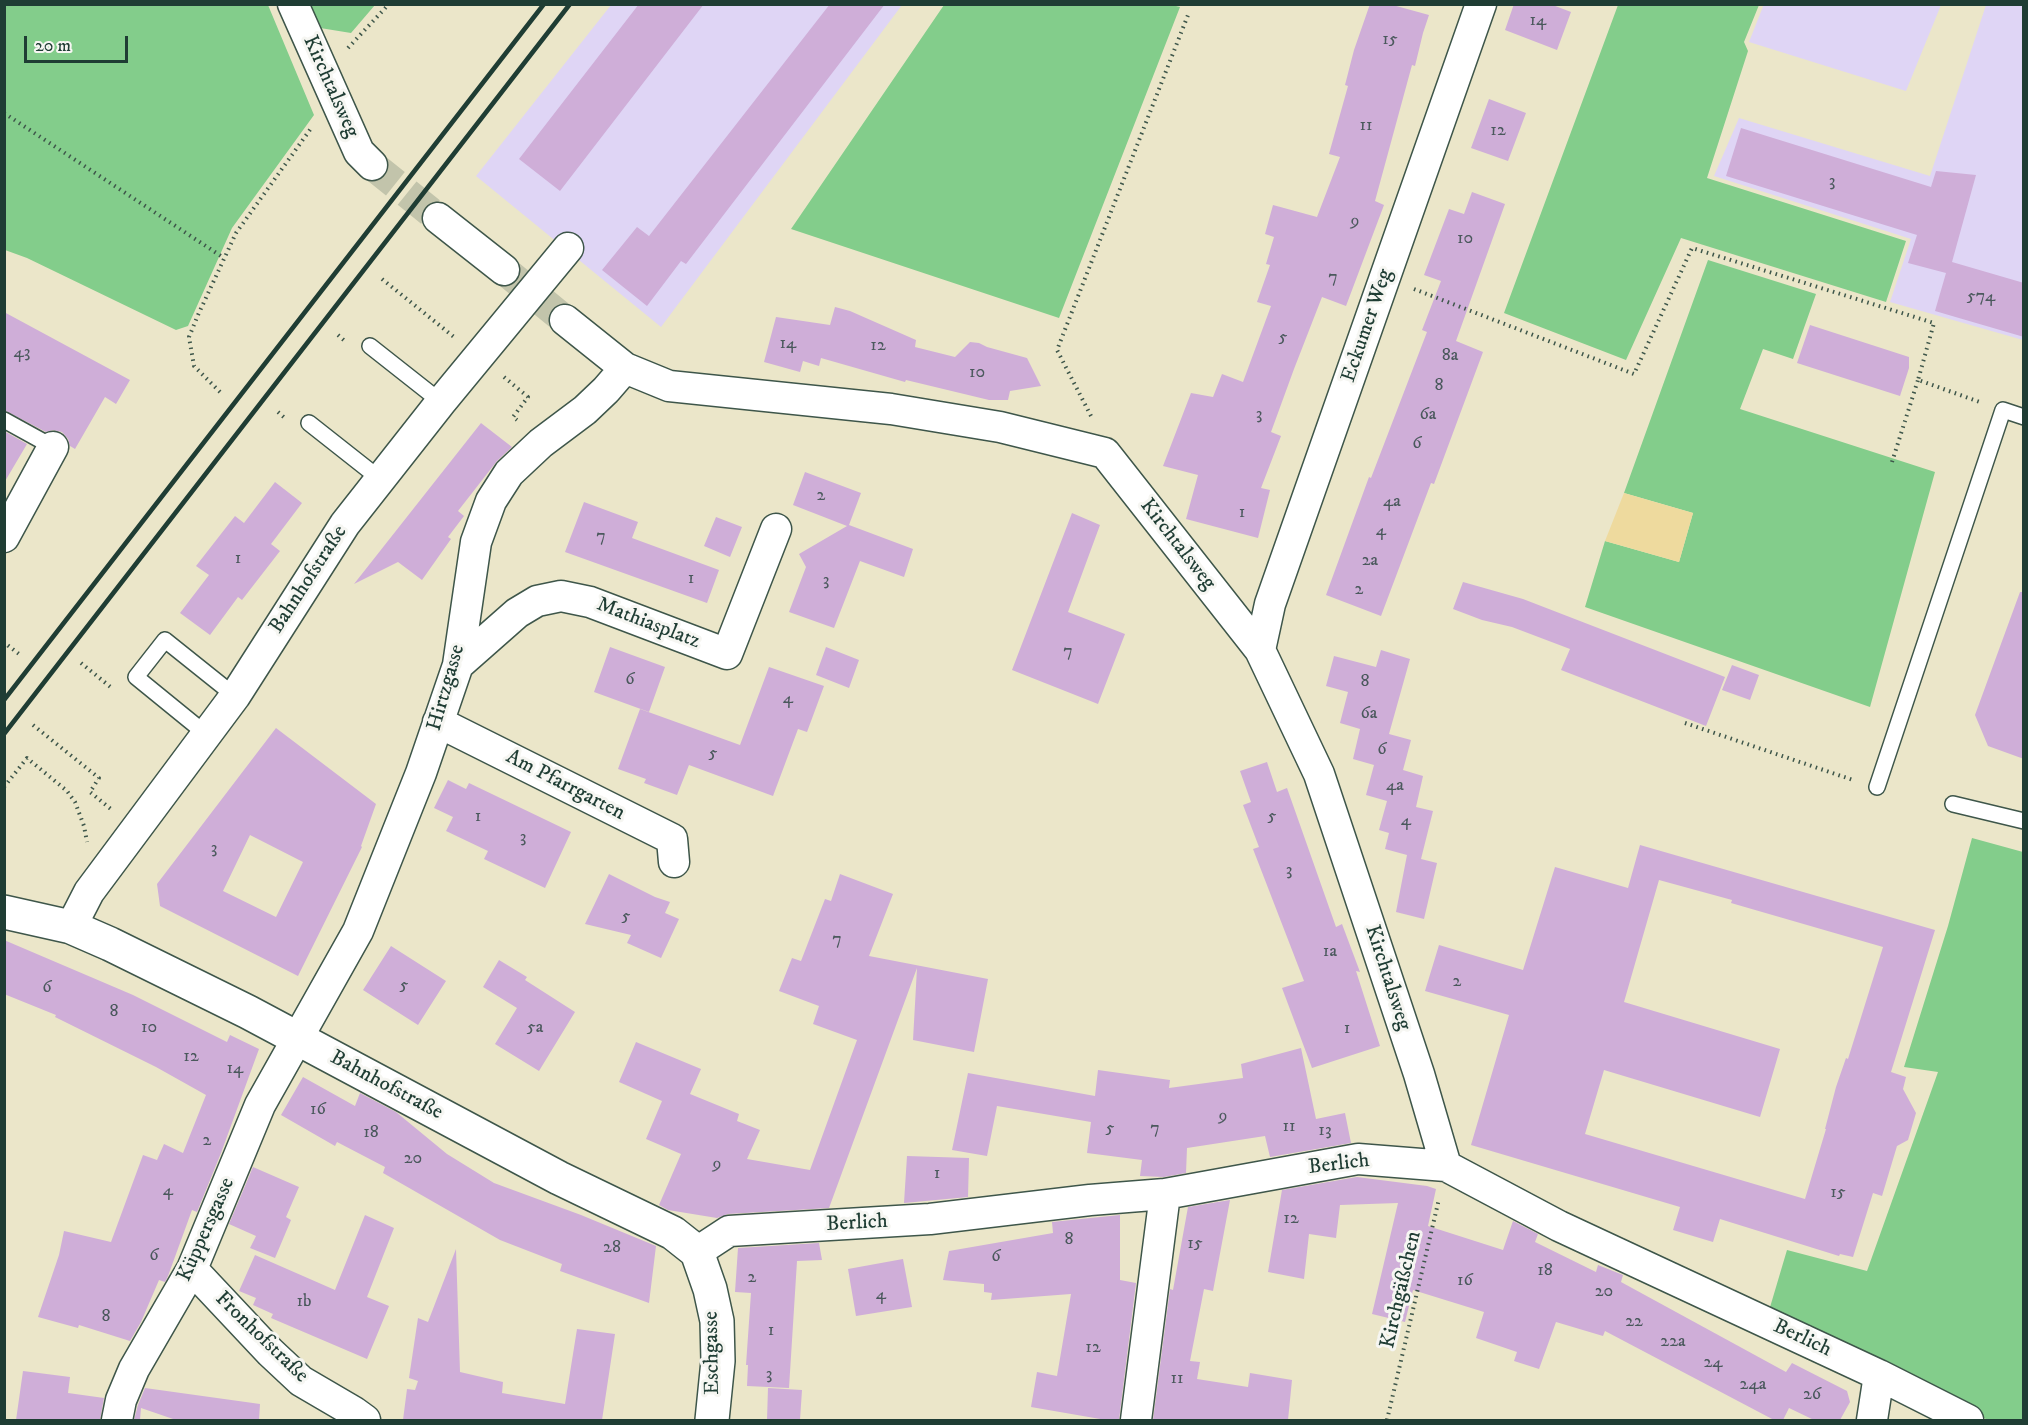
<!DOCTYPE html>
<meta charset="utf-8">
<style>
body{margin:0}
#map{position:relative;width:2028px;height:1425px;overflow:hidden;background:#ebe6c9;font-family:"IM FELL DW Pica",serif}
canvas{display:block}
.frame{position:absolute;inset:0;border:6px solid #1f3d34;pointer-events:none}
.scale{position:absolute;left:24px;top:36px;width:104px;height:27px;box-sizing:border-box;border:3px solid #1f3d34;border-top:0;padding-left:8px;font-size:18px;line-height:21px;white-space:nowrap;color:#1f3d34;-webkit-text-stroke:4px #f6f6f2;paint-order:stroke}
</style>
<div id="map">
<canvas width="2028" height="1425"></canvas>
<div class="frame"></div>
<div class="scale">20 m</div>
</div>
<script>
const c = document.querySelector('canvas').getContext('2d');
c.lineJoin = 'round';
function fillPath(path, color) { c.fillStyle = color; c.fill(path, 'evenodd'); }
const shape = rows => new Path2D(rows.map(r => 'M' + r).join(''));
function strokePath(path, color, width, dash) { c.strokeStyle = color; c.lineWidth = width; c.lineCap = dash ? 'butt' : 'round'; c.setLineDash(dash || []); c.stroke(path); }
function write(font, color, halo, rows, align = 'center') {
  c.font = font + ' "IM FELL DW Pica",serif'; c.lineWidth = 6; c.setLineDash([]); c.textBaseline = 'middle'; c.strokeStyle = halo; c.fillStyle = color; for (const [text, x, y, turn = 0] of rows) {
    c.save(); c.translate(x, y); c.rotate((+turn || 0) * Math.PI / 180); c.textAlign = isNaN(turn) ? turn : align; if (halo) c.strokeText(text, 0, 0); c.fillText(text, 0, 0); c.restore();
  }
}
fillPath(shape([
 [1764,4,1941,4,1941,5,1906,91,1749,42],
 [611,5,902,5,661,327,476,176],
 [1986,5,2023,5,2023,340,1890,302,1911,239,1714,176,1739,118,1930,176]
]), '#dfd5f5');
fillPath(shape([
 [5,4,268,5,314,115,232,228,188,326,176,330,27,258,5,250],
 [305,5,375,5,351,33,314,27],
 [1172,5,1180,7,1059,318,791,229,944,5],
 [1618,5,1759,5,1744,42,1748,51,1707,178,1906,241,1886,302,1681,238,1626,360,1504,313],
 [1708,260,1816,294,1793,359,1763,349,1740,409,1935,472,1870,707,1585,607,1605,541,1679,562,1693,513,1624,493],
 [1972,838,2023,852,2023,1420,1988,1420,1768,1314,1787,1250,1867,1271,1938,1072,1904,1067,1948,926]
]), '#83cd8b');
fillPath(shape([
 [1624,493,1693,513,1679,562,1605,541]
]), '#eeda9e');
fillPath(shape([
 [639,4,704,4,560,191,519,159],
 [830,4,885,4,686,264,681,261,647,306,602,270,637,227,649,236],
 [1370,4,1389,4,1429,15,1423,33,1415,66,1412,65,1375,201,1384,205,1346,306,1322,297,1294,369,1271,432,1281,436,1261,488,1270,490,1258,538,1186,519,1198,475,1163,466,1191,393,1213,397,1222,374,1243,382,1271,306,1257,302,1270,265,1266,264,1274,237,1265,234,1273,205,1317,217,1340,157,1329,154,1348,86,1345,85,1354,50],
 [1514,4,1550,4,1571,12,1557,50,1505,30],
 [1489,99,1526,113,1508,161,1471,148],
 [1741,128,1931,187,1936,171,1976,175,1952,262,2024,283,2024,337,1935,311,1946,273,1908,263,1917,235,1726,176],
 [1472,192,1505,204,1456,341,1483,352,1434,484,1431,483,1381,616,1326,595,1369,477,1371,478,1427,332,1422,330,1441,281,1424,275,1449,209,1464,214],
 [835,307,850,311,916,340,915,347,955,357,970,342,979,343,987,347,1027,358,1041,386,1010,391,1008,400,989,400,906,380,905,382,821,358,819,366,803,361,800,372,764,362,776,317,830,325],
 [4,312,130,380,116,404,105,397,75,449,70,446,68,439,62,432,53,430,46,432,4,410],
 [1810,325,1909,357,1909,368,1900,396,1797,363],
 [481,423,512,447,497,461,458,511,464,516,448,537,451,539,422,580,398,562,354,584],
 [4,431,27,444,4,483],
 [805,472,861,493,849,525,913,549,904,577,860,561,834,628,789,612,806,567,799,554,847,526,793,505],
 [275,482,302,503,271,544,280,551,242,600,238,597,210,635,180,613,209,575,196,566,235,516,244,523],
 [584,502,638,522,632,538,719,570,707,603,565,552],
 [1072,513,1100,525,1068,612,1125,634,1098,704,1012,670],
 [716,517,742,527,730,557,704,546],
 [1463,582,1523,599,1725,677,1706,726,1561,670,1570,649,1512,627,1482,620,1453,609],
 [2020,592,2024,592,2024,759,1988,746,1975,715],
 [610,647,665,667,649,712,594,692],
 [826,647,859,660,849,688,816,675],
 [1381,650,1410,659,1389,734,1411,740,1403,770,1423,776,1416,807,1433,811,1421,859,1437,863,1424,919,1396,912,1407,855,1385,849,1389,833,1379,830,1387,801,1366,795,1374,765,1353,759,1360,729,1340,723,1348,692,1326,686,1334,656,1376,667],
 [1732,665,1759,675,1750,700,1722,690],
 [769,667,824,686,807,732,798,729,773,796,689,765,677,795,644,783,646,779,618,769,640,709,740,745],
 [276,728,376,804,361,846,362,847,298,976,160,906,157,884],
 [250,835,303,862,276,917,223,891],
 [1267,762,1277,792,1287,788,1336,927,1342,924,1360,972,1356,971,1380,1046,1312,1068,1282,988,1304,981,1253,849,1259,847,1243,805,1251,802,1240,771],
 [448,780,466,789,469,783,571,832,545,888,484,859,488,851,446,831,453,817,434,808],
 [1640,845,1935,930,1891,1072,1906,1077,1903,1089,1916,1113,1908,1140,1897,1146,1882,1196,1873,1193,1853,1257,1840,1254,1839,1256,1720,1219,1713,1242,1673,1230,1680,1207,1471,1145,1509,1015,1425,991,1439,945,1523,970,1555,867,1628,888],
 [1659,880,1732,900,1731,903,1883,947,1848,1059,1846,1058,1836,1087,1825,1129,1826,1129,1805,1199,1585,1134,1604,1070,1760,1117,1780,1049,1624,1002],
 [609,874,655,897,670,902,665,913,679,919,661,958,627,943,631,935,585,924],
 [840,874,893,894,869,956,988,979,974,1052,913,1040,917,968,829,1208,728,1214,717,1218,668,1210,659,1205,681,1154,646,1139,662,1101,619,1082,636,1042,701,1069,690,1094,739,1114,737,1121,760,1130,747,1159,810,1170,857,1040,813,1024,819,1006,779,991,792,958,801,961,825,899,831,901],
 [4,940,133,995,227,1042,230,1035,259,1049,221,1153,197,1212,192,1210,168,1276,165,1282,159,1280,141,1322,130,1341,79,1325,78,1328,38,1317,59,1255,64,1231,111,1242,143,1155,157,1160,164,1144,183,1153,206,1095,156,1067,55,1017,56,1015,4,994],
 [391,946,446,981,418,1025,363,990],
 [499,960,527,977,525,980,575,1012,539,1071,495,1044,517,1008,483,987],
 [1301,1048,1316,1119,1345,1113,1351,1143,1270,1157,1265,1136,1187,1148,1186,1173,1164,1177,1140,1176,1142,1160,1087,1153,1091,1122,997,1106,987,1156,952,1150,968,1073,1095,1096,1098,1070,1170,1080,1169,1088,1243,1078,1241,1064],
 [303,1077,355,1106,360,1093,396,1112,447,1154,494,1183,581,1215,656,1246,649,1303,560,1271,562,1264,500,1240,383,1173,385,1167,337,1142,335,1146,281,1115],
 [907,1156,969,1158,968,1197,904,1203],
 [253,1167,299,1187,286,1217,291,1220,275,1258,250,1248,256,1236,229,1224],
 [1357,1177,1427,1186,1436,1189,1428,1226,1503,1250,1513,1221,1538,1234,1535,1242,1596,1272,1598,1265,1623,1275,1621,1282,1786,1372,1792,1363,1847,1391,1850,1402,1840,1420,1814,1420,1789,1408,1783,1420,1774,1420,1605,1331,1603,1336,1556,1322,1539,1369,1514,1361,1517,1352,1476,1338,1484,1312,1413,1290,1405,1322,1372,1314,1398,1203,1340,1205,1336,1238,1309,1234,1304,1279,1268,1272,1282,1190],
 [1230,1200,1213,1291,1204,1289,1190,1361,1200,1362,1197,1379,1248,1387,1250,1373,1292,1380,1288,1420,1153,1420,1170,1289,1173,1290,1188,1207],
 [365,1215,394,1228,367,1297,389,1306,367,1359,271,1318,273,1314,253,1305,256,1298,239,1291,255,1255,335,1290],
 [1120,1215,1120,1280,1136,1283,1119,1420,1106,1420,1031,1407,1037,1372,1057,1376,1071,1294,991,1300,992,1293,984,1292,984,1284,943,1280,949,1251,1053,1233,1052,1222],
 [819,1243,822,1260,797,1261,789,1388,747,1386,748,1365,746,1365,751,1293,735,1292,738,1248],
 [456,1249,460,1372,503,1382,502,1393,565,1404,577,1329,615,1334,602,1420,403,1420,407,1389,415,1390,418,1381,409,1378,418,1318,428,1322],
 [903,1259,912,1307,856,1316,848,1269],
 [23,1371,70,1377,68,1393,104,1398,100,1420,16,1420],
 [145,1388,260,1404,259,1420,176,1420,141,1408,140,1420,134,1420,138,1405],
 [768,1388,802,1390,800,1420,767,1420]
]), '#cfaed8');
strokePath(shape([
 [372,165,438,218],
 [504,270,565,320]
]), '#c2c4ab', 30, [30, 15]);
const service = shape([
 [370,346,441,402],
 [4,420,53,447],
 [309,423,380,479],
 [206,734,136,677,165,640,235,696],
 [1877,787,2003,410,2024,417],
 [1953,804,2024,821]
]);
const minor = shape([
 [293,4,359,152,372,165],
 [438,218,504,270],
 [565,320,625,368,669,386,891,409,1000,427,1105,453,1260,650,1319,774,1419,1074,1446,1166],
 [4,537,53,447],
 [1260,650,1270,604,1481,4],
 [458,665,517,613,537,601,561,596,590,602,727,654,776,529],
 [438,722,672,839,674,862],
 [71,927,89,892,235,696,345,524,441,402,568,248],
 [697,1252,729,1231,930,1219,1090,1200,1165,1194,1358,1159,1446,1166,1559,1226,1879,1375,1968,1420],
 [192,1269,270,1352,301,1381,354,1412,365,1420],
 [117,1420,121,1400,134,1369,192,1269,260,1105,358,931,421,773,458,665,476,542,491,501,509,473,541,443,585,410,606,390,625,368],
 [1136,1420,1165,1194],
 [1872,1420,1879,1375]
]);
const tertiary = shape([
 [4,912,71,927,110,944,248,1012,559,1178,673,1233,697,1252,710,1289,717,1321,718,1361,712,1420]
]);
strokePath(service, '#3e564a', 18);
strokePath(minor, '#3e564a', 33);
strokePath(tertiary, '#3e564a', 36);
strokePath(shape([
 [348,48,389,4],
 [4,113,224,258],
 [382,279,454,337],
 [1414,289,1634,374,1692,248,1934,323,1918,380,1980,402],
 [338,335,346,342],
 [504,377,528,397,513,417,517,420],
 [220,392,194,366,189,337,198,315,236,233,312,127],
 [278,412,286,419],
 [1091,416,1057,350,1188,15],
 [1892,462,1918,380],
 [4,647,6,644,19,654],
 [81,663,113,689],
 [1685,723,1853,780],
 [33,725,99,778,90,792,112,810],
 [4,787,27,758,67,791,75,802,84,826,87,842],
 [1387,1420,1439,1199]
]), '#3e564a', 4, [1.5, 4.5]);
strokePath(service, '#fff', 15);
strokePath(minor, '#fff', 30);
strokePath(tertiary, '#fff', 33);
strokePath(shape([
 [4,700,544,4],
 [4,734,570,4]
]), '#1f3d34', 4.5);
write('18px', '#4b595d', null, [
 ["14",1538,21],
 ["15",1390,40],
 ["11",1366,126],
 ["12",1498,131],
 ["3",1832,182],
 ["9",1355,222],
 ["10",1465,239],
 ["7",1333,278],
 ["574",1981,297],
 ["5",1283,338],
 ["14",788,344],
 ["12",878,346],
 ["43",22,353],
 ["8a",1450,356],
 ["10",977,373],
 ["8",1439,386],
 ["3",1259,415],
 ["6a",1428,415],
 ["6",1417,444],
 ["2",821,496],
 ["4a",1392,502],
 ["1",1242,513],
 ["4",1381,531],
 ["7",601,537],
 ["1",238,559],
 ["2a",1370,561],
 ["1",691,579],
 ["3",826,581],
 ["2",1359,590],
 ["7",1068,652],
 ["6",630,680],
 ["8",1365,682],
 ["4",788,699],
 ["6a",1369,714],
 ["6",1382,750],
 ["5",713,754],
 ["4a",1395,786],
 ["1",478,817],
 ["5",1272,817],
 ["4",1406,821],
 ["3",523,838],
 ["3",214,849],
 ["3",1289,871],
 ["5",626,917],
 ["7",837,940],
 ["1a",1330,952],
 ["2",1457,982],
 ["5",404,986],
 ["6",47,988],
 ["8",114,1012],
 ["10",149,1028],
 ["5a",535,1028],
 ["1",1347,1029],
 ["12",191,1057],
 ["14",235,1069],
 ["16",318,1110],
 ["9",1223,1117],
 ["11",1289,1127],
 ["5",1110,1129],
 ["7",1155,1129],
 ["13",1325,1131],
 ["18",371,1133],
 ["2",207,1141],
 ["20",413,1159],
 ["9",717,1165],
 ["1",937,1174],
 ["4",168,1191],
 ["15",1838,1193],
 ["12",1291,1219],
 ["8",1069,1240],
 ["15",1195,1244],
 ["28",612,1248],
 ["6",154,1256],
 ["6",996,1257],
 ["18",1545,1271],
 ["2",752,1278],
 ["16",1465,1281],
 ["20",1604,1292],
 ["4",881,1295],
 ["1b",304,1302],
 ["8",106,1317],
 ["22",1634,1322],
 ["1",771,1331],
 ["22a",1673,1342],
 ["12",1093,1348],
 ["24",1713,1363],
 ["3",769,1375],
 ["11",1177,1379],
 ["24a",1753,1385],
 ["26",1812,1395]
]);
write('21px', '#1f3d34', '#f6f6f2', [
 ["Kirchtalsweg",330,87,66],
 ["Eckumer Weg",1368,326,-71],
 ["Kirchtalsweg",1177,545,52],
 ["Bahnhofstraße",309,580,-57],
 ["Mathiasplatz",648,624,21],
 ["Hirtzgasse",447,688,-74],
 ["Am Pfarrgarten",565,786,27],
 ["Kirchtalsweg",1387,978,72],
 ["Bahnhofstraße",386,1086,28],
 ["Berlich",1339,1165,-7],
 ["Berlich",857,1224,-3],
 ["Küppersgasse",207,1230,-66],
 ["Kirchgäßchen",1402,1290,-77],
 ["Fronhofstraße",261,1338,44],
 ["Berlich",1802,1339,25],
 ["Eschgasse",713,1353,-91]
]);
</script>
